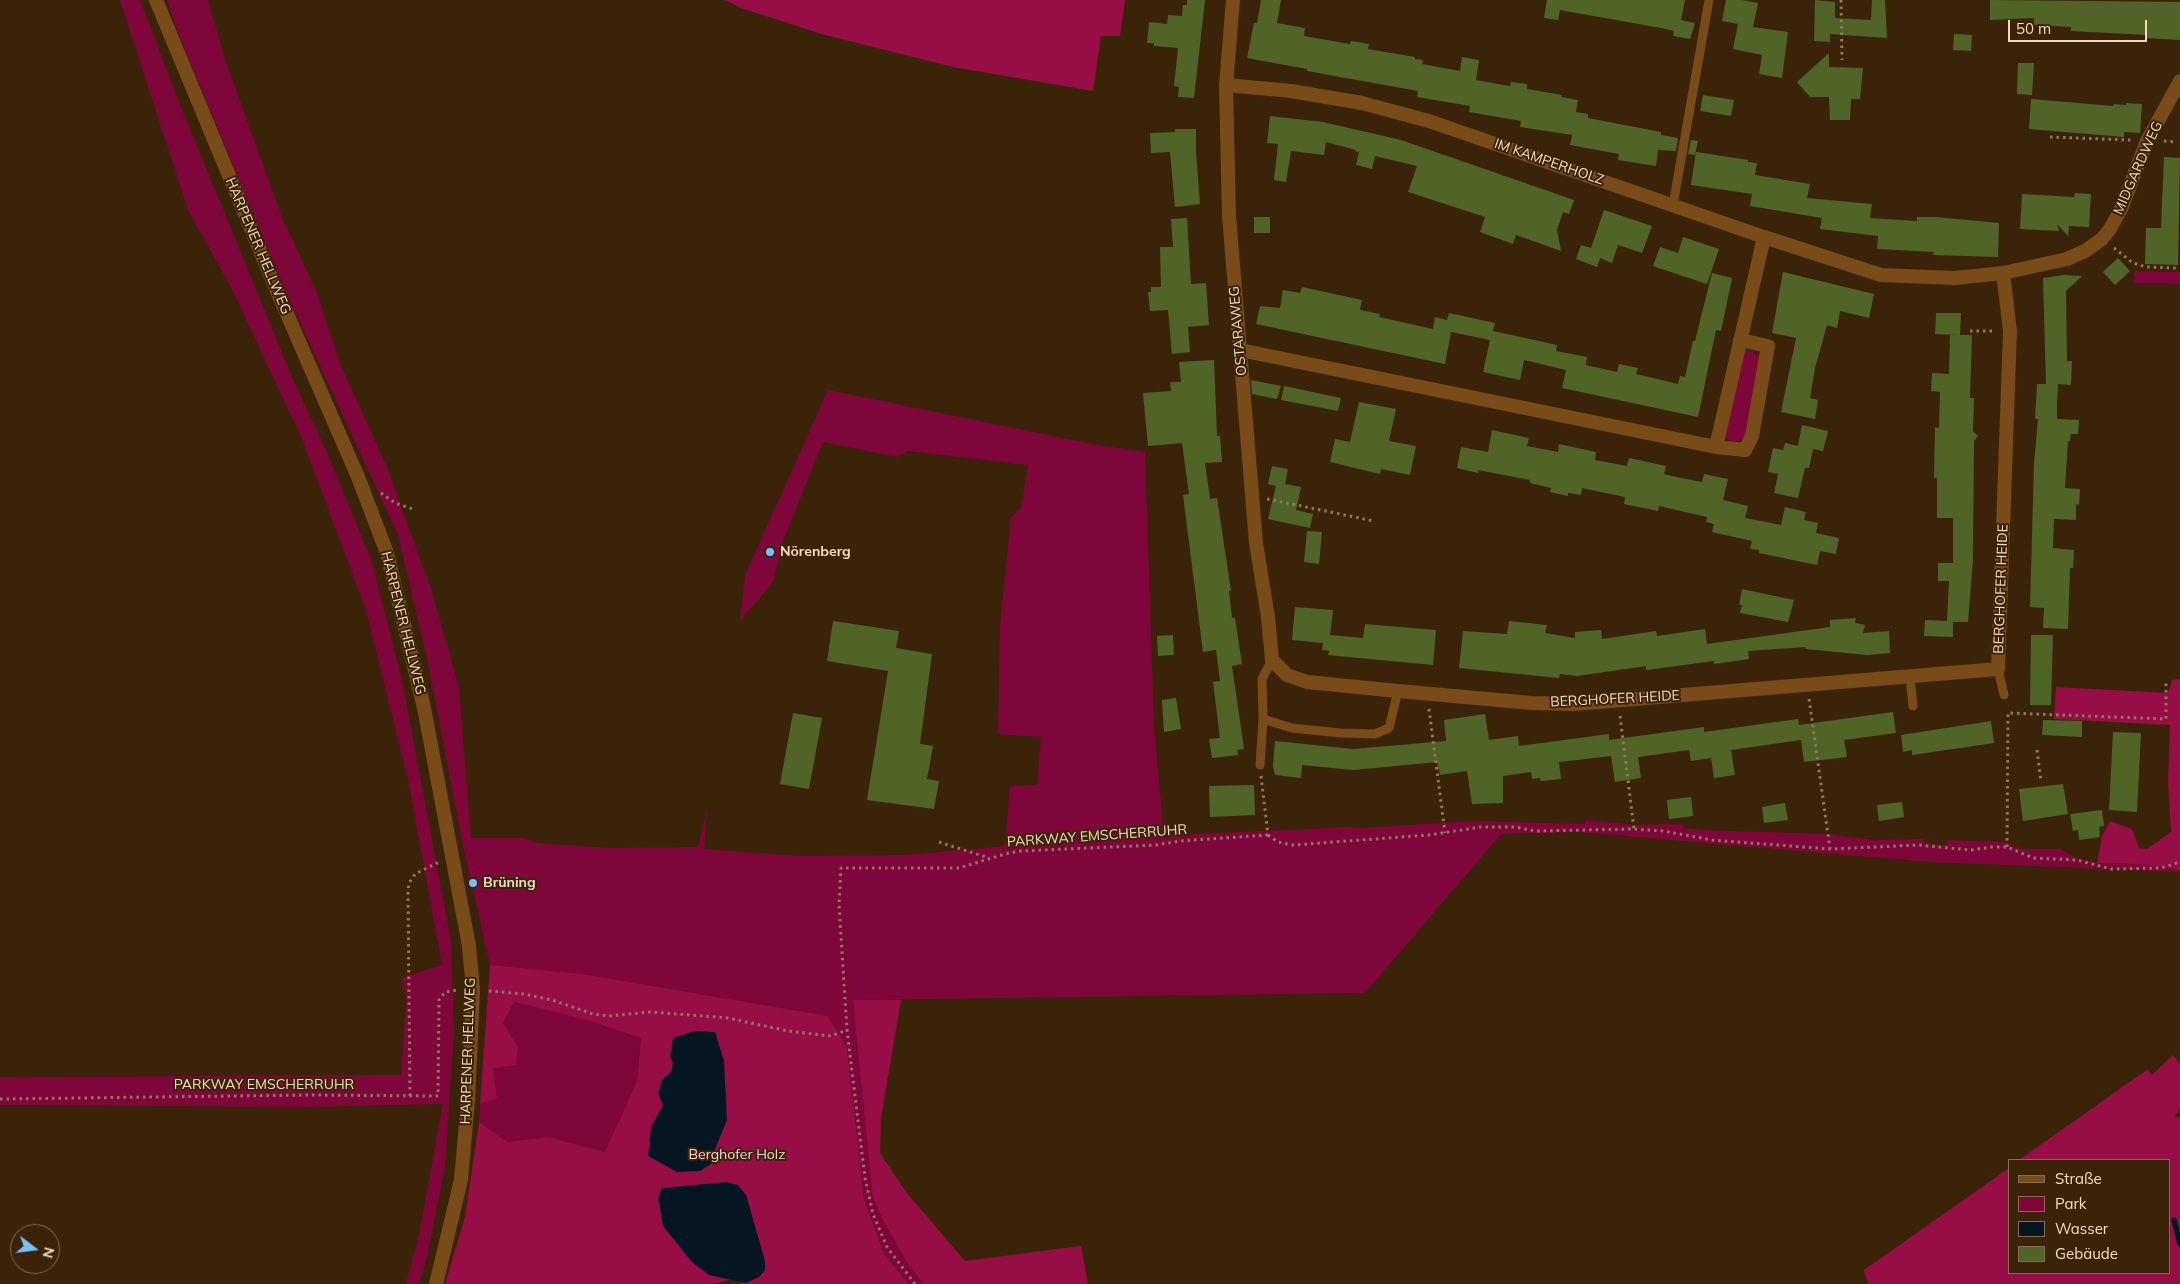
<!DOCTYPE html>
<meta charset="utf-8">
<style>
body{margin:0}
#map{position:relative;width:2180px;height:1284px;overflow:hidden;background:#3b2309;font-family:Mulish,sans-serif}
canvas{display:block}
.legend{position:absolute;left:2008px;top:1159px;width:162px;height:115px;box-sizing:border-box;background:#3b2309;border:1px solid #856c53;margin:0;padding:6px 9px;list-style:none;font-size:15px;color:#f5dac1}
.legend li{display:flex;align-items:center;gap:10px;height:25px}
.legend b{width:25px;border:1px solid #856c53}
.north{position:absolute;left:10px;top:1224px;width:50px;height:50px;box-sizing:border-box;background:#3b2309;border:1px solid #856c53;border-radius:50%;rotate:105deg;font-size:14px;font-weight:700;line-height:20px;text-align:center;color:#f5dac1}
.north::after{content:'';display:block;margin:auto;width:18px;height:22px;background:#7abff8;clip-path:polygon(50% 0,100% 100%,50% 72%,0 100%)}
.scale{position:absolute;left:2008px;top:20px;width:139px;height:22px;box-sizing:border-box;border:2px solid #f5dac1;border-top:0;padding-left:6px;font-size:15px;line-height:18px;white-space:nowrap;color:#f5dac1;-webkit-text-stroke:4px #3b2309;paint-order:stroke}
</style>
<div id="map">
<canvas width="2180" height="1284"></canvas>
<ul class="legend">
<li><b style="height:6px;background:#784b18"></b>Straße</li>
<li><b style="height:14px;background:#7f063a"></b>Park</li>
<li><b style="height:14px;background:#051521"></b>Wasser</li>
<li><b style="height:14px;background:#516428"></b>Gebäude</li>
</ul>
<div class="north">N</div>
<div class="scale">50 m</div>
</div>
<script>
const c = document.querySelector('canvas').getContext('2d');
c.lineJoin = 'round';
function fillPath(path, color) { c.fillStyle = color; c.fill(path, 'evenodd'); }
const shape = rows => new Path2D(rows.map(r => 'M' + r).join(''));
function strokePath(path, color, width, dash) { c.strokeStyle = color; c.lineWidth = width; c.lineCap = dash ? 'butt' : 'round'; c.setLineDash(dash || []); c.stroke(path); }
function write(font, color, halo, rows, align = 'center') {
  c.font = font + ' Mulish,sans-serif'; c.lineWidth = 4; c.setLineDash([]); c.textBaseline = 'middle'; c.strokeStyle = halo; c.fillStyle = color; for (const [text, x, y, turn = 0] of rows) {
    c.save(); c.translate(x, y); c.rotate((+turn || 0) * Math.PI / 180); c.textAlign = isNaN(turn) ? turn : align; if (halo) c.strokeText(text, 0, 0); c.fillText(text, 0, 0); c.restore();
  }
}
fillPath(shape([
 [120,0,140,0,179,102,295,384,326,450,371,559,402,680,451,941,454,1033,445,1167,426,1261,419,1284,406,1284,419,1235,443,1104,309,1107,0,1105,0,1077,401,1075,406,1001,403,977,442,965,408,779,366,610,302,439,232,289,188,210],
 [167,0,208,0,225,59,281,215,317,293,341,366,387,467,432,592,459,688,471,838,524,838,538,843,609,848,698,847,707,809,704,849,799,856,905,855,1005,846,1010,786,1037,785,1041,737,998,734,1000,625,1011,517,1021,508,1028,465,908,451,897,457,823,442,783,541,773,582,740,621,745,575,828,390,1097,445,1145,452,1154,725,1164,838,1179,835,1346,827,1363,828,1472,821,1585,824,1586,820,1634,825,1682,824,1684,828,1701,830,1825,834,1875,840,1923,839,1924,843,1947,845,1947,840,2005,842,2022,849,2061,849,2074,857,2097,863,2140,864,2180,870,2180,872,1929,862,1578,832,1501,834,1365,993,853,1000,882,1218,906,1261,924,1284,909,1284,884,1254,864,1199,847,1048,828,1016,583,974,490,965,462,841,427,658,398,535,286,292,176,28],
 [2134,271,2180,272,2180,284,2134,283],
 [1745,351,1752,351,1759,357,1761,367,1748,431,1743,439,1736,442,1728,440,1724,434,1741,356],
 [514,1002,587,1020,641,1038,637,1081,605,1152,548,1137,507,1142,479,1122,480,1104,497,1098,493,1068,518,1047,503,1023]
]), '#7f063a');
fillPath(shape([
 [725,0,1125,0,1120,36,1101,36,1093,91,953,67,825,35,741,8],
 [2180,679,2180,870,2140,864,2097,863,2102,836,2110,821,2132,829,2139,848,2147,849,2171,832,2168,782,2170,725,2054,719,2056,687,2168,693,2172,680],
 [490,965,583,974,828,1016,847,1048,864,1199,884,1254,909,1284,742,1284,739,1277,714,1284,445,1284,465,1217,479,1122,507,1142,548,1137,605,1152,637,1081,641,1038,587,1020,514,1002,503,1023,518,1047,516,1065,493,1068,497,1098,480,1104],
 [853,1000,901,1000,881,1118,880,1153,906,1192,965,1261,1081,1246,1088,1284,924,1284,906,1261,882,1218,873,1197],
 [2173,1055,2180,1064,2180,1109,2175,1116,2180,1118,2180,1284,1868,1284,1864,1270,2009,1168,2009,1273,2169,1273,2169,1160,2019,1160,2148,1069,2152,1075]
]), '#970e46');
fillPath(shape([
 [694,1031,715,1032,724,1061,727,1120,713,1154,711,1164,700,1171,677,1172,648,1156,651,1127,663,1105,658,1093,662,1080,671,1072,673,1063,670,1057,673,1038],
 [726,1182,738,1185,746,1195,765,1261,765,1270,759,1277,746,1283,709,1275,692,1262,663,1226,658,1198,662,1188]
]), '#051521');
strokePath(shape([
 [2174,1220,2180,1244]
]), '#051521', 5.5);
fillPath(shape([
 [1187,0,1205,0,1194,98,1178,97,1179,87,1174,86,1178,48,1154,46,1154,43,1147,43,1149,22,1167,24,1168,15,1182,16,1183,5,1187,5],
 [1261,0,1281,0,1277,23,1305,28,1304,36,1350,44,1351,41,1369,44,1368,49,1415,57,1415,59,1423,60,1422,64,1460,71,1462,57,1479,60,1476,80,1510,86,1511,82,1527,84,1527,89,1562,95,1561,97,1578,100,1576,112,1588,114,1588,118,1661,132,1661,135,1678,138,1676,151,1658,150,1656,166,1618,160,1619,154,1570,145,1572,135,1520,127,1521,121,1469,112,1470,106,1417,97,1418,91,1307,71,1307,69,1247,58,1254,23,1257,23],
 [1547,0,1685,0,1681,20,1695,23,1690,39,1673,36,1674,31,1661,28,1560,10,1558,20,1544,18],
 [1726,0,1742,0,1758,3,1753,27,1788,32,1782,78,1759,74,1762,55,1733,49,1738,24,1722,21],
 [1815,0,1835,2,1835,18,1871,20,1872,0,1885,0,1887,38,1830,34,1830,42,1814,41],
 [1990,0,2180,2,2180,40,2147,38,2147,35,2071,31,2071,27,2034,25,2034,18,1990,20],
 [1954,34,1972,35,1971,51,1953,50],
 [1829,53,1829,67,1863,68,1860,99,1851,99,1850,120,1830,120,1829,97,1810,97,1797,82],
 [2018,63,2034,63,2032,95,2017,94],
 [1703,95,1734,100,1731,116,1700,111],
 [2031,99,2113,106,2114,104,2126,105,2126,103,2142,104,2140,133,2124,132,2124,137,2029,129],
 [1270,116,1323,122,1401,140,1574,200,1569,214,1563,212,1557,230,1561,251,1516,235,1513,244,1480,232,1485,217,1408,192,1417,166,1375,156,1372,169,1356,165,1359,152,1355,151,1356,150,1326,142,1324,155,1291,151,1286,182,1274,180,1278,144,1267,143],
 [1175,129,1196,129,1196,152,1200,204,1175,207,1170,152,1151,153,1150,133,1175,132],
 [1691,140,1698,141,1695,155,1688,154],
 [1696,152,1748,160,1748,162,1757,163,1755,175,1810,184,1807,198,1872,204,1870,218,1917,221,1917,217,1935,217,1999,223,1998,257,1933,255,1934,252,1877,249,1878,236,1820,229,1822,218,1750,206,1752,194,1691,185],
 [2164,157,2180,158,2178,265,2145,264,2146,228,2161,228],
 [2075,193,2091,194,2089,227,2069,226,2068,236,2057,224,2059,231,2020,229,2022,194,2074,197],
 [1604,210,1652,226,1642,253,1618,245,1612,263,1600,258,1597,267,1576,259,1581,245,1591,248],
 [1254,217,1270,217,1270,233,1254,233],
 [1187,218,1191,284,1206,283,1209,325,1188,327,1190,352,1172,354,1168,310,1150,311,1148,292,1151,292,1151,287,1161,287,1160,247,1173,247,1171,219],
 [1683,237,1719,249,1707,284,1653,266,1660,247,1678,253],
 [2118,258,2130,271,2115,285,2103,272],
 [1783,272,1874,294,1869,318,1840,311,1837,328,1827,325,1815,368,1810,398,1818,400,1815,419,1781,412,1796,338,1772,333],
 [1712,273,1732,278,1721,331,1716,330,1698,417,1562,388,1566,370,1524,360,1520,380,1483,372,1490,340,1451,332,1445,364,1256,324,1260,306,1280,308,1283,290,1300,293,1302,287,1362,300,1360,310,1380,314,1379,317,1433,329,1435,317,1447,320,1449,313,1495,323,1493,331,1557,345,1556,351,1587,357,1586,365,1617,372,1619,364,1638,368,1636,374,1678,384,1680,376,1685,377,1693,341,1695,341],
 [2064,275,2082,276,2066,291,2067,361,2072,361,2071,385,2058,384,2057,402,2057,419,2079,420,2078,434,2071,434,2070,441,2068,441,2065,488,2080,489,2079,505,2076,504,2076,520,2054,519,2053,548,2074,550,2073,568,2070,568,2068,629,2043,628,2044,608,2030,607,2034,464,2038,419,2035,419,2037,384,2046,384,2043,278],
 [1936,313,1961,313,1960,335,1935,334],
 [1950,335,1972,335,1970,398,1974,398,1973,431,1978,436,1974,441,1973,559,1968,622,1951,622,1953,622,1953,637,1924,636,1925,620,1947,621,1949,581,1938,581,1938,563,1953,563,1953,518,1937,518,1937,478,1934,478,1935,427,1939,428,1940,392,1931,391,1932,373,1949,374],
 [1214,360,1217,436,1220,436,1222,462,1205,463,1210,499,1217,498,1231,591,1229,591,1232,618,1235,618,1241,657,1242,664,1232,666,1244,749,1237,750,1238,755,1212,758,1209,739,1220,738,1213,682,1220,681,1216,650,1203,652,1183,495,1189,494,1182,443,1148,446,1143,393,1171,391,1170,382,1181,382,1179,362],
 [1251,380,1281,386,1277,399,1252,394],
 [1284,386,1341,398,1338,411,1281,400],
 [1359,402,1396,409,1389,441,1416,446,1410,475,1381,469,1380,474,1330,462,1335,439,1350,442],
 [1802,425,1828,431,1823,451,1813,449,1809,468,1805,468,1798,498,1774,493,1778,474,1768,472,1773,448,1783,450,1785,443,1798,446],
 [1492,430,1529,438,1527,446,1558,452,1559,444,1596,452,1595,460,1627,466,1629,458,1666,466,1664,474,1681,478,1702,482,1704,474,1728,479,1723,500,1748,506,1745,518,1781,525,1785,507,1806,512,1804,520,1818,523,1816,533,1839,538,1836,554,1820,551,1817,565,1759,553,1759,550,1750,549,1752,541,1712,532,1714,524,1706,522,1707,517,1659,506,1658,511,1624,504,1625,497,1582,488,1581,495,1568,493,1568,496,1550,492,1551,488,1530,483,1530,480,1478,470,1478,473,1457,468,1461,447,1488,452],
 [1272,466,1288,469,1285,484,1301,487,1296,510,1313,514,1310,528,1268,519,1276,486,1268,484],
 [1307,531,1322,532,1319,564,1304,562],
 [1742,589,1794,600,1788,622,1740,613,1742,605,1739,605],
 [1295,607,1333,610,1330,635,1363,638,1365,624,1436,630,1433,665,1328,655,1329,651,1322,650,1323,643,1292,640],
 [1856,618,1855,623,1865,625,1863,633,1889,631,1890,653,1867,655,1806,649,1805,647,1748,651,1749,659,1714,664,1714,661,1646,670,1646,666,1577,676,1560,674,1559,678,1459,668,1463,631,1507,634,1509,621,1547,625,1545,633,1575,638,1575,632,1601,630,1602,639,1656,631,1657,636,1705,629,1707,644,1830,627,1830,620],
 [833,621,899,631,896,648,932,654,920,744,933,746,927,779,939,781,934,809,867,800,888,671,827,661],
 [1173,635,1174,655,1158,656,1157,636],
 [2031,635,2053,635,2051,705,2030,705],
 [1176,698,1181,729,1164,732,1162,700],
 [1893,712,1896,733,1844,740,1847,757,1804,762,1801,740,1731,750,1735,775,1714,778,1711,758,1691,761,1689,750,1638,757,1641,778,1615,782,1611,756,1577,760,1559,762,1561,779,1541,781,1540,778,1532,779,1531,772,1503,776,1503,803,1472,804,1467,771,1440,775,1437,762,1353,770,1302,765,1301,778,1275,775,1273,766,1275,741,1353,749,1446,741,1444,720,1485,714,1489,740,1518,736,1519,746,1609,734,1609,740,1704,727,1704,732,1798,719,1799,725],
 [793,713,822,718,809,789,780,784],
 [2043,720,2082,721,2082,737,2042,735],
 [1991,721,1994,743,1912,755,1912,750,1903,752,1901,735],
 [2113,732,2141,733,2137,812,2109,810],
 [2063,784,2068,814,2023,821,2019,789],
 [1254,785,1255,815,1210,817,1209,786],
 [1691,797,1693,816,1669,819,1667,800],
 [1902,802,1904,817,1879,821,1877,805],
 [1785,803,1788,820,1764,823,1762,807],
 [2102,810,2104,826,2099,827,2100,837,2079,840,2078,830,2073,831,2070,814]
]), '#516428');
strokePath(shape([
 [1841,0,1842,60],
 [2050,137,2131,140],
 [2164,141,2176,142],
 [2114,248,2133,263,2146,267,2177,268],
 [1970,331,1994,331],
 [381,493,395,503,413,509],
 [1267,499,1374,521],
 [1809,699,1830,849],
 [1429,709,1445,833],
 [1620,716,1634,829],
 [2037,750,2041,782],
 [1261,776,1268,835],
 [1268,835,1278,842,1293,845,1429,835,1481,827,1515,827,1535,831,1634,829,1663,831,1712,840,1830,849,1919,845,1971,850,1992,847,2007,847,2033,858,2077,860,2111,869,2161,868,2180,862],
 [939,842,989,858],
 [2007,847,2008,713,2166,719,2166,680],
 [489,991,524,994,552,1000,593,1014,609,1016,650,1012,728,1018,788,1031,831,1036,847,1030],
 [410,1096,408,893,409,883,415,874,439,862],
 [0,1099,310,1095,438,1096,439,1000,445,992,458,990],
 [915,1284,887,1247,873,1214,865,1178,847,1030,839,905,841,868,959,868,1005,854,1021,851,1156,845,1180,841,1268,835]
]), '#91785e', 3, [2.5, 4]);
strokePath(shape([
 [1673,205,1709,0],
 [1998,669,2004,695],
 [1910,677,1913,706],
 [1263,719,1292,728,1340,733,1375,734,1389,728,1398,691],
 [1260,765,1263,719,1262,679,1272,660]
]), '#784b18', 9);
strokePath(shape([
 [1233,0,1226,85,1229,216,1240,350,1256,543,1268,617,1272,660,1287,675,1307,682,1398,691,1532,703,1574,704,1998,669,2010,331,2003,273],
 [1226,85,1291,91,1362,103,1429,121,1764,237,1716,447,1240,350],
 [1764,237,1881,275,1955,278,2003,273,2067,259,2085,251,2102,239,2110,229,2121,209,2147,141,2180,81],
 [1716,447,1745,450,1752,436,1768,346,1740,340]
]), '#784b18', 14);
strokePath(shape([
 [156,0,277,291,358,477,387,553,424,708,469,946,473,990,468,1101,461,1180,436,1284]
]), '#784b18', 14);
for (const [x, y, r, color] of [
 [770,552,5,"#7abff8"],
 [473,883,5,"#7abff8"]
]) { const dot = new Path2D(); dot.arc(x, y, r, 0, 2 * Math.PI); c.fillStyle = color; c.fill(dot); strokePath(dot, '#3b2309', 2); }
write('14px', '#f5dac1', '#3b2309', [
 ["IM KAMPERHOLZ",1549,162,19],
 ["MIDGARDWEG",2138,168,-66],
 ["HARPENER HELLWEG",258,246,67],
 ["OSTARAWEG",1238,331,-95],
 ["BERGHOFER HEIDE",2001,589,-88],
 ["HARPENER HELLWEG",403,623,76],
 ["BERGHOFER HEIDE",1615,699,-3],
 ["PARKWAY EMSCHERRUHR",1097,836,-4],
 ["HARPENER HELLWEG",468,1051,-88],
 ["PARKWAY EMSCHERRUHR",264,1085]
]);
write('bold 14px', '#f5dac1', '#3b2309', [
 ["Nörenberg",780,552],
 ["Brüning",483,883]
], 'left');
write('14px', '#f6d3da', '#3b2309', [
 ["Berghofer Holz",737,1155]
]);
</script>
